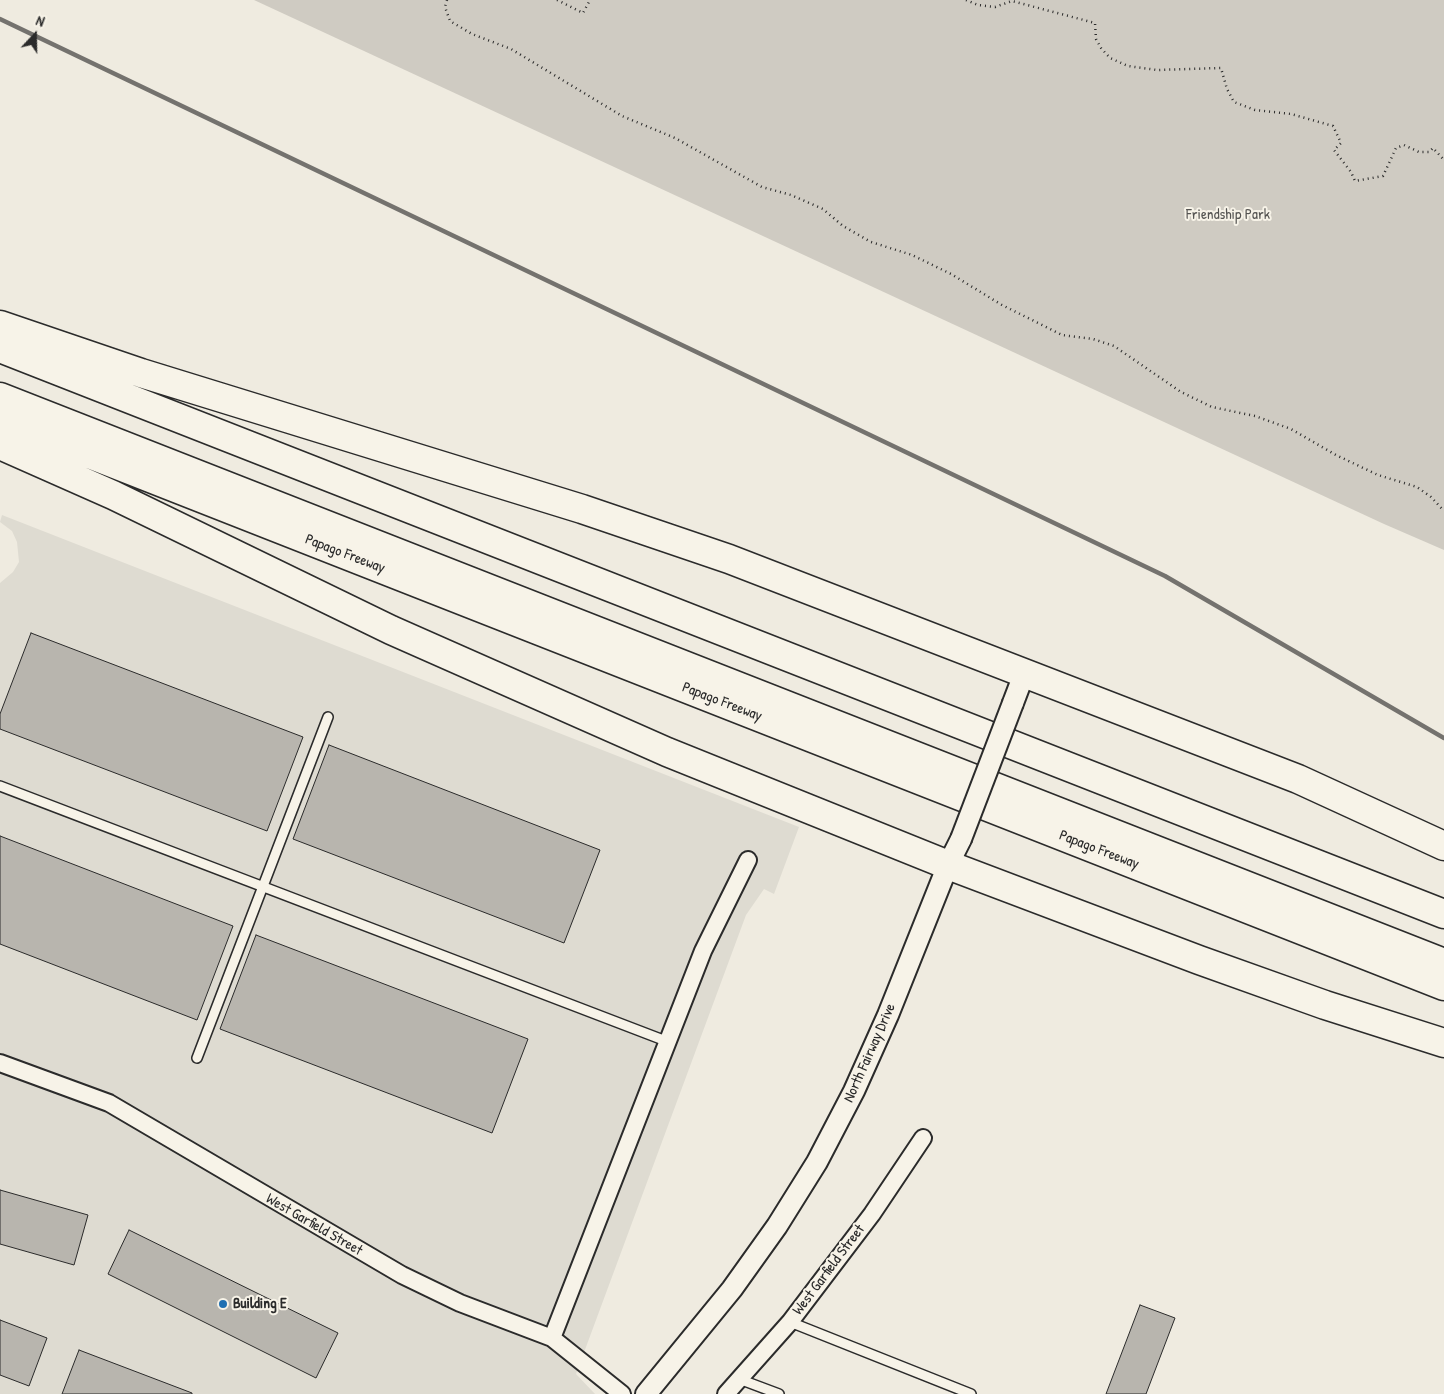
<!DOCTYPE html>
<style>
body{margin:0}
#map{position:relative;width:1444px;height:1394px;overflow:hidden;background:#efebe0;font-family:"Patrick Hand",sans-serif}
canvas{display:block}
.north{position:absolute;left:10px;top:10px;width:50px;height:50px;-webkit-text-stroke:4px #f7f3e8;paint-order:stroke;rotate:21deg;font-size:14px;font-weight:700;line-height:20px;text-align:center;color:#2b2b2b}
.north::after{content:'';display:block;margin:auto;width:18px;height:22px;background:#2b2b2b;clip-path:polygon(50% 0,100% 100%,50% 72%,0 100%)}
</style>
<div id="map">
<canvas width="1444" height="1394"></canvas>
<div class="north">N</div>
</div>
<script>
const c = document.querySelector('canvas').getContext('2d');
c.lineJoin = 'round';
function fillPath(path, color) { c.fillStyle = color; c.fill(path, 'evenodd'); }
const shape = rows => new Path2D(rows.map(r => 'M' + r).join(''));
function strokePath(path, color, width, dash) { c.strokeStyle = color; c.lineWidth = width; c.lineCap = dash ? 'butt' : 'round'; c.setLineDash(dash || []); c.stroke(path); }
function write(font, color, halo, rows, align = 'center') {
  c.font = font + ' "Patrick Hand",sans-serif'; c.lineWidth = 4; c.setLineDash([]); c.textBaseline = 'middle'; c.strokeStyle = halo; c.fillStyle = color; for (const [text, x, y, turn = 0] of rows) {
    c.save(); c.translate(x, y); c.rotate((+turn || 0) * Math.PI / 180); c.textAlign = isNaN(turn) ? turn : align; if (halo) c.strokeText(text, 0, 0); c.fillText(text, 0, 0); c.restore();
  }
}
fillPath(shape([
 [2,515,799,827,774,894,764,889,746,915,576,1374,595,1394,0,1394,0,583,13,572,19,562,17,542,12,531,0,522]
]), '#dedbd1');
fillPath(shape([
 [254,0,1444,0,1444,550,1384,524]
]), '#cfcbc2');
strokePath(shape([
 [0,19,1165,576,1444,738]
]), '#74726e', 4.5);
const building = shape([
 [31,633,303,737,267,831,0,729,0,714,31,633],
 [329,745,600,850,564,943,293,839,329,745],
 [0,836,233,926,197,1020,0,944,0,836],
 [256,935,528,1039,492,1133,220,1029,256,935],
 [0,1190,88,1215,74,1265,0,1244,0,1190],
 [129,1230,338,1333,316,1378,108,1274,129,1230],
 [1140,1305,1175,1318,1146,1394,1106,1394,1140,1305],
 [0,1320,47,1338,29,1386,0,1375,0,1320],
 [79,1350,192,1393,192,1394,62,1394,79,1350]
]);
fillPath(building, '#b8b5ae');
strokePath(building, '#2b2b2b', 1);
const service = shape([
 [0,786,666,1041],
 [197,1058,328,717],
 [790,1322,971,1394],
 [739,1379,779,1394]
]);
const minor = shape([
 [0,1063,109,1103,402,1275,460,1303,552,1338,622,1394],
 [552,1338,703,951,748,860],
 [726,1394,790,1322,872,1214,923,1138]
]);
const tertiary = shape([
 [1013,703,1024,674],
 [646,1394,732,1289,777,1226,817,1162,854,1091,888,1015,948,865,961,839]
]);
const motorway = shape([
 [0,325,141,373,582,509,729,559,1298,779,1444,846],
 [0,348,1444,914],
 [0,397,1444,963],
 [0,419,1444,986],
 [0,445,113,495,391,630,667,752,948,865,1199,960,1325,1005,1444,1043]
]);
strokePath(service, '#2b2b2b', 12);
strokePath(minor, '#2b2b2b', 20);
strokePath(tertiary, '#2b2b2b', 24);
strokePath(motorway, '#2b2b2b', 31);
strokePath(shape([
 [447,0,445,7,450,21,472,34,511,49,622,116,675,138,762,187,791,195,823,209,843,226,871,242,912,255,951,274,1002,305,1062,335,1093,339,1114,346,1181,392,1212,407,1255,416,1291,429,1336,455,1378,475,1417,487,1431,497,1444,511],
 [557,0,583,13,590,0],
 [966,0,978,5,995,7,1012,1,1095,23,1096,39,1101,48,1110,58,1128,66,1157,70,1221,68,1227,89,1234,102,1255,110,1291,114,1333,126,1341,143,1334,150,1351,172,1355,181,1383,176,1396,148,1404,145,1419,152,1429,152,1433,148,1444,160]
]), '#2b2b2b', 2.5, [1, 4]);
strokePath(service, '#f7f3e8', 9);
strokePath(minor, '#f7f3e8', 16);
strokePath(tertiary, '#f7f3e8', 20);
strokePath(motorway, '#f7f3e8', 28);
const tertiaryBridge = shape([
 [961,839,1013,703]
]);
strokePath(tertiaryBridge, '#2b2b2b', 24, []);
strokePath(tertiaryBridge, '#f7f3e8', 20);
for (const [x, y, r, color] of [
 [223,1304,5,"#1f6fb2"]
]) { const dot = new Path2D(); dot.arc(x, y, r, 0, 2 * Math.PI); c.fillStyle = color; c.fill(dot); strokePath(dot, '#f7f3e8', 2); }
write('15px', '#545351', '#f7f3e8', [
 ["Friendship Park",1228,215]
]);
write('15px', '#2b2b2b', '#f7f3e8', [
 ["Papago Freeway",345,554,21],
 ["Papago Freeway",722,702,21],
 ["Papago Freeway",1099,850,21],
 ["North Fairway Drive",870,1053,-66],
 ["West Garfield Street",314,1225,30],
 ["West Garfield Street",829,1270,-53]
]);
write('bold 15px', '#2b2b2b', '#f7f3e8', [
 ["Building E",233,1304]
], 'left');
</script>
